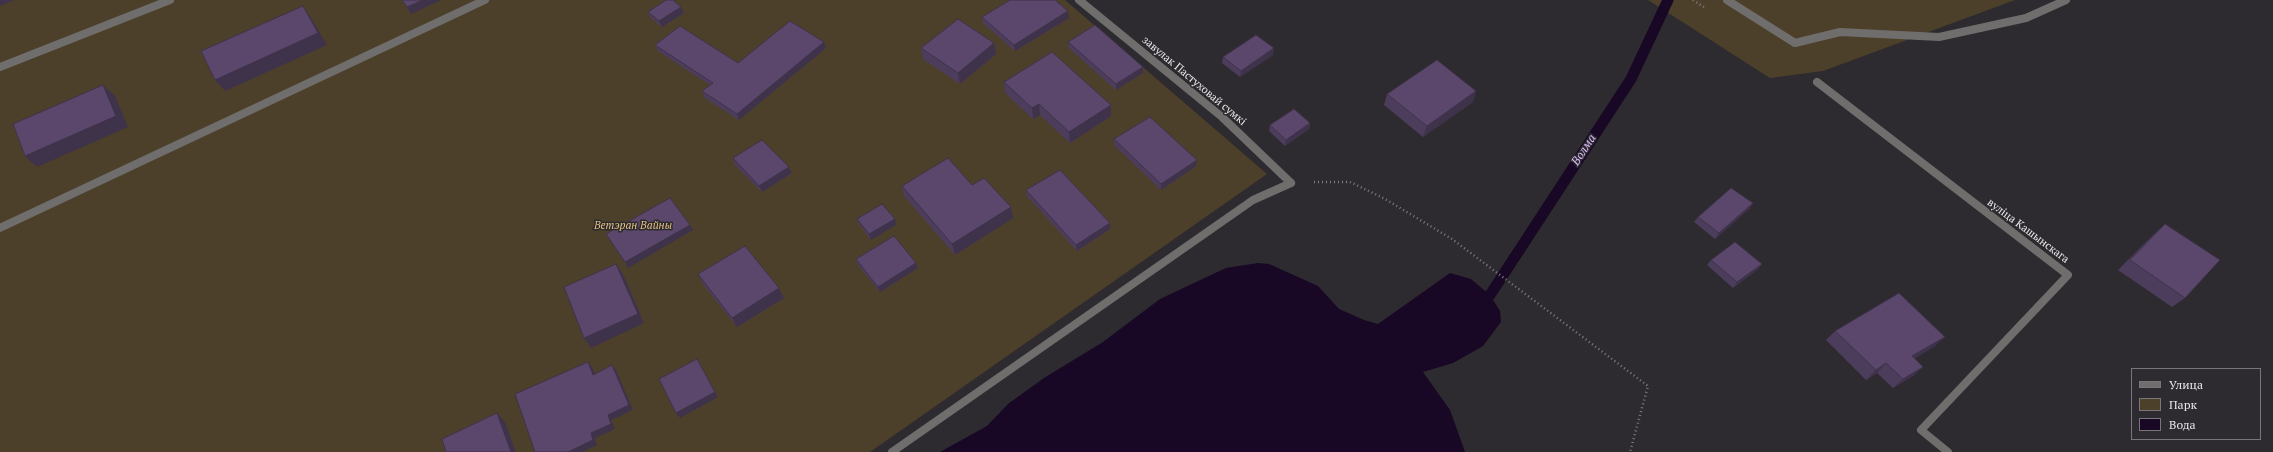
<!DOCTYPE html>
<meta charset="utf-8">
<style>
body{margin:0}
#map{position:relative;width:2273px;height:452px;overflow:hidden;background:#2d2b2f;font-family:"PT Serif",serif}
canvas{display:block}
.legend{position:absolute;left:2131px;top:368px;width:130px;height:72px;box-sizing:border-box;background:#2d2b2f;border:1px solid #777679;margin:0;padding:5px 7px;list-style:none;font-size:12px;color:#e7e6e8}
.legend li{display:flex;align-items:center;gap:8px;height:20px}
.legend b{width:20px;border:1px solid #777679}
</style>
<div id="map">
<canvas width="2273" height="452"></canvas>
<ul class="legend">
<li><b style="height:5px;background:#6f6e6d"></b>Улица</li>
<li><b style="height:11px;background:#4d402a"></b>Парк</li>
<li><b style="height:11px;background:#180725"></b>Вода</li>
</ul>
</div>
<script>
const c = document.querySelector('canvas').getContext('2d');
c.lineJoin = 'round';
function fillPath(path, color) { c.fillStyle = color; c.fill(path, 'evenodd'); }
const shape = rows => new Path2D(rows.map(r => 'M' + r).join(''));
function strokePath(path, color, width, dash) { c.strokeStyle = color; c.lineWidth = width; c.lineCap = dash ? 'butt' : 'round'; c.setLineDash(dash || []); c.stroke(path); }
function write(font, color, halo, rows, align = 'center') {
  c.font = font + ' "PT Serif",serif'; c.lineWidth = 3; c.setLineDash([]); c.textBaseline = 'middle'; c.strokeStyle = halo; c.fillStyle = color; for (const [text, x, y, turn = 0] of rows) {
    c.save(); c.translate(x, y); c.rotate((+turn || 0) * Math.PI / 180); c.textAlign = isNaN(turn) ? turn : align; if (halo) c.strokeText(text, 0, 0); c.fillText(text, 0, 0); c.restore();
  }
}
fillPath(shape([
 [0,0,1065,0,1267,174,870,452,0,452],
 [1648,0,2015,0,1823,71,1770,78]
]), '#4d402a');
fillPath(shape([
 [1258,263,1269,264,1318,286,1339,309,1364,320,1378,324,1450,273,1471,279,1490,295,1500,311,1501,322,1483,346,1453,363,1423,372,1450,410,1465,452,940,452,987,426,1008,404,1044,378,1103,342,1160,299,1226,268]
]), '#180725');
strokePath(shape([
 [1490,295,1631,79,1668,0]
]), '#180725', 11);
strokePath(shape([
 [1693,0,1704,7],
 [1314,182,1350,182,1385,199,1452,239,1648,386,1630,452]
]), '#7e7c7f', 2.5, [1, 3]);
strokePath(shape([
 [1079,0,1222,117,1291,183],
 [0,67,170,0],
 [0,228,485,0]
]), '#6f6e6d', 8);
strokePath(shape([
 [1727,0,1795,43,1840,32,1939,37,2026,18,2066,0],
 [1817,82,2068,275,1921,430,1948,452],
 [892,452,1253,200,1291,183]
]), '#6f6e6d', 8);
fillPath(shape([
 [648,12,684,13,662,27,651,18],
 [982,17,1069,18,1015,51,983,23],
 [824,42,826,48,739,120,705,98,702,91,710,85,658,51,655,45,738,63],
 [1068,42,1143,67,1143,73,1116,90,1069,48],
 [994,43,996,54,960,84,923,59,921,48],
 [1273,55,1240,77,1222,63,1223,57],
 [1004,82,1111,116,1070,143,1040,115,1033,119,1005,93],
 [1387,94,1473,102,1423,137,1384,105],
 [1310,123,1309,129,1285,146,1269,131,1270,125],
 [1114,139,1196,166,1161,190,1114,145],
 [733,158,792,173,762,192,735,165],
 [972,185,1011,207,1013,218,955,255,904,196,902,186],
 [1026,190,1110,223,1110,229,1077,251,1027,196],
 [1753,203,1749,209,1715,239,1694,222,1698,217],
 [857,219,895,219,896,225,871,240,859,224],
 [2165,224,2185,298,2172,307,2118,270,2153,235],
 [856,259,916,263,918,268,880,292,858,265],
 [1711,260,1762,264,1757,270,1733,288,1707,265],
 [698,274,779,288,784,298,737,327,703,284],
 [1835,331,1935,346,1914,359,1923,367,1913,376,1893,388,1877,373,1866,380,1826,340]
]), '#4d3d5c');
fillPath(shape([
 [0,0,14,0,0,6],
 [423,0,441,0,411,14,407,7],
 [303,6,311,18,327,45,225,91,215,80],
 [681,7,684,13,662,27,659,21],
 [1068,11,1069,18,1015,51,1014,45],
 [824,42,826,48,739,120,737,114],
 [994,43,996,54,960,84,958,73],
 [1274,48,1273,55,1240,77,1241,71],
 [1143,67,1143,73,1116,90,1116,84],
 [103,85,115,96,128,127,37,167,25,156],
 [1476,91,1473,102,1423,137,1427,126],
 [1039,104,1040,115,1033,119,1032,108],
 [1111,105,1111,116,1070,143,1069,132],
 [1310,123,1309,129,1285,146,1286,140],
 [1197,160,1196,166,1161,190,1161,184],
 [789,167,792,173,762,192,759,186],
 [1753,203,1749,209,1715,239,1719,233],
 [1011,207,1013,218,955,255,952,244],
 [895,219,896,225,871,240,869,234],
 [1110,223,1110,229,1077,251,1076,245],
 [690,225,693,230,628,268,625,262],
 [916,263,918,268,880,292,878,287],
 [616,264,623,274,644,323,591,348,584,338],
 [1762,264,1757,270,1733,288,1737,282],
 [779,288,784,298,737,327,732,318],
 [1945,337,1935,346,1902,366,1912,356],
 [697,359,718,397,680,418,676,413],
 [588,362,592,367,597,380,593,375],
 [1886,363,1877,373,1866,380,1876,370],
 [612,365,616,370,633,410,611,420,615,429,595,438,597,445,582,452,568,452,591,433,608,415],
 [1923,367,1913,376,1893,388,1903,379],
 [497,413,505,422,516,452,511,452]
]), '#3f324b');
const building = shape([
 [402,0,423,0,407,7,402,0],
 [666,0,673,0,681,7,659,21,648,12,666,0],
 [1010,0,1055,0,1068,11,1014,45,982,17,1010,0],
 [303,6,318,33,215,80,201,51,303,6],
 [958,19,994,43,958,73,921,48,958,19],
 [790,21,824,42,737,114,702,91,713,83,655,45,680,26,738,63,790,21],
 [1095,25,1143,67,1116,84,1068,42,1095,25],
 [1256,35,1274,48,1241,71,1223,57,1256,35],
 [1052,52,1111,105,1069,132,1039,104,1032,108,1004,82,1052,52],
 [1437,60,1476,91,1427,126,1387,94,1437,60],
 [103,85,116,116,25,156,13,124,103,85],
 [1294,109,1310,123,1286,140,1270,125,1294,109],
 [1150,117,1197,160,1161,184,1114,139,1150,117],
 [762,140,789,167,759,186,733,158,762,140],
 [948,158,972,185,984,178,1011,207,952,244,902,186,948,158],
 [1060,170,1110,223,1076,245,1026,190,1060,170],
 [1731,188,1753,203,1719,233,1698,217,1731,188],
 [670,198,690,225,625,262,606,234,670,198],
 [882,204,895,219,869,234,857,219,882,204],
 [2165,224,2220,260,2185,298,2130,260,2165,224],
 [894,236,916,263,878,287,856,259,894,236],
 [1735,242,1762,264,1737,282,1711,260,1735,242],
 [745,246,779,288,732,318,698,274,745,246],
 [616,264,638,314,584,338,564,287,616,264],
 [1899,293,1945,337,1912,356,1923,367,1903,379,1886,363,1876,370,1835,331,1899,293],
 [697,359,715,392,676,413,659,379,697,359],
 [588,362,593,375,612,365,629,405,608,415,611,424,591,433,593,440,568,452,535,452,515,394,588,362],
 [497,413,511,452,446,452,442,439,497,413]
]);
fillPath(building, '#5a476b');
strokePath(building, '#3f324b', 1);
write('11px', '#e7e6e8', '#2d2b2f', [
 ["завулак Пастуховай сумкі",1194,81,40],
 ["вуліца Кашынскага",2028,231,37]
]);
write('italic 11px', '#e7c081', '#2d2b2f', [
 ["Ветэран Вайны",633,226]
]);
write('italic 12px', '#dcbcfb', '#2d2b2f', [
 ["Волма",1584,150,-57]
]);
</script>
